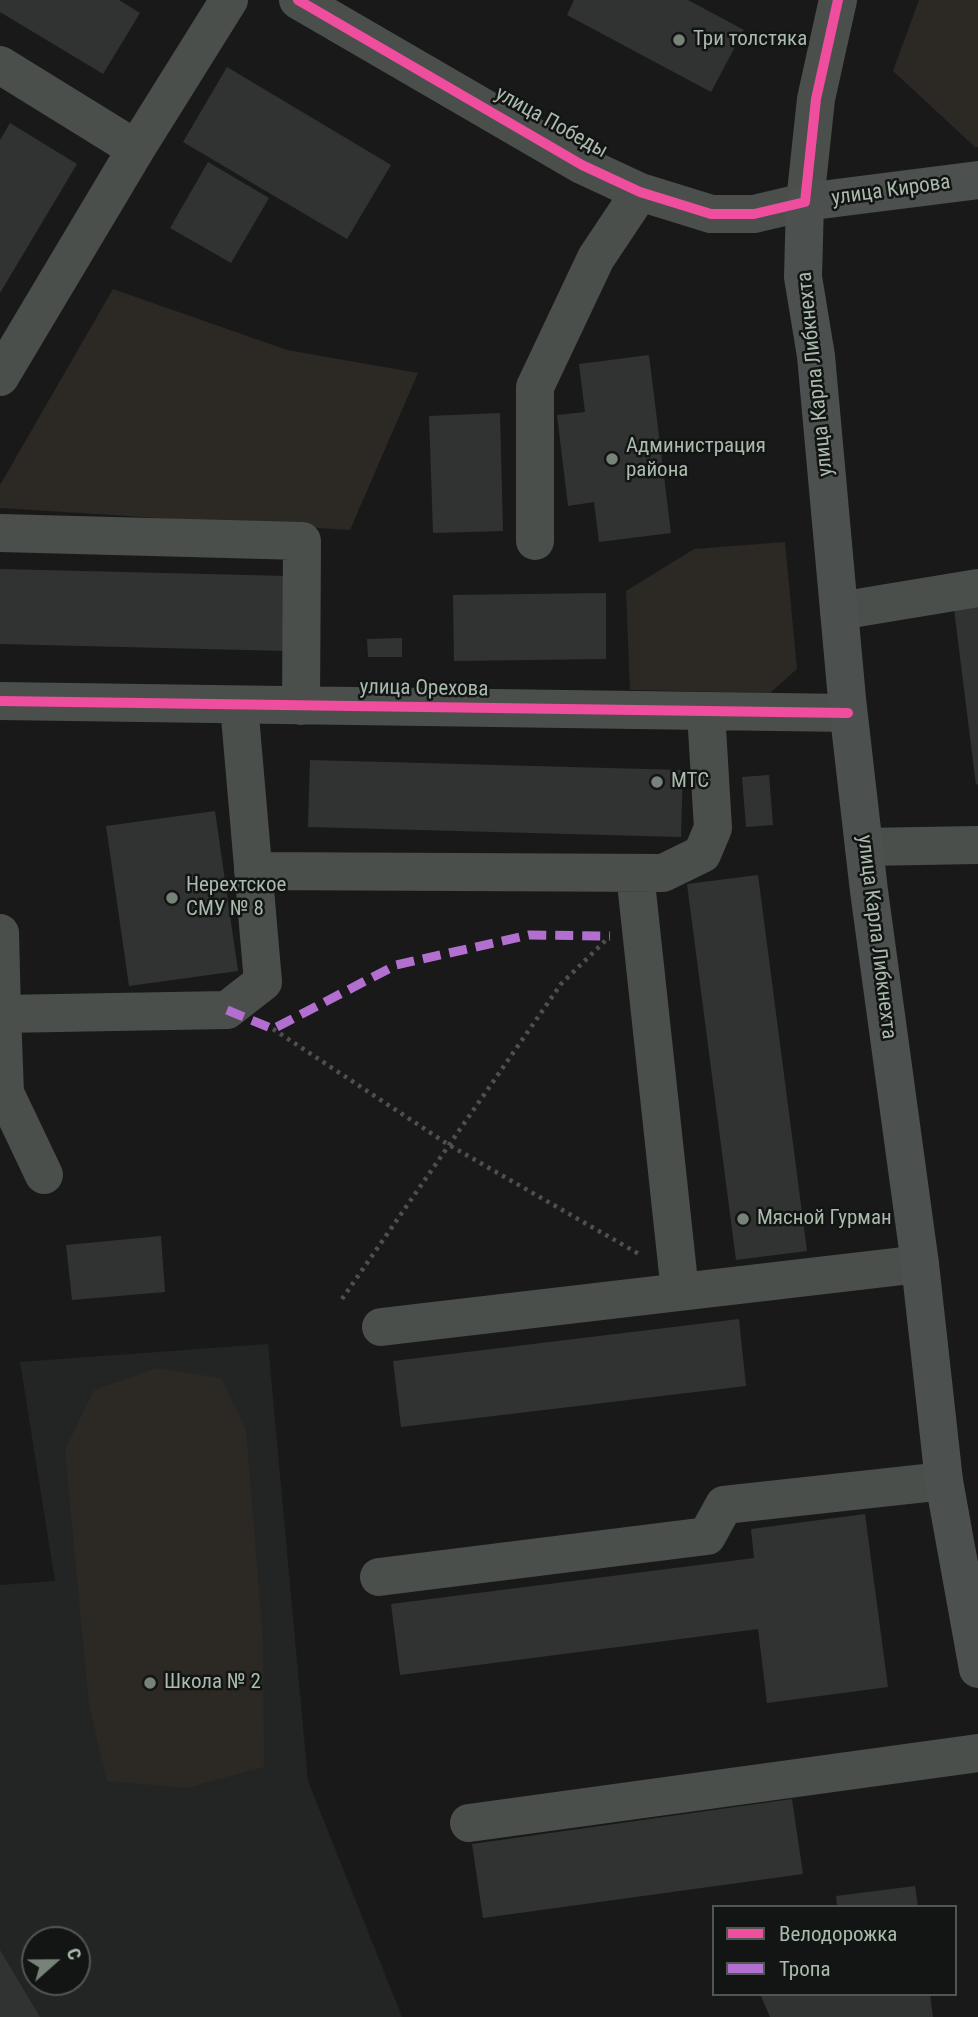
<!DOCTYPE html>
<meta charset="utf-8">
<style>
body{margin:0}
#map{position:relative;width:978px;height:2017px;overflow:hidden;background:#191919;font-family:"Roboto Condensed",sans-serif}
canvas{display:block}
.legend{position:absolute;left:712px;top:1905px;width:245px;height:91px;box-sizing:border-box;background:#131514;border:2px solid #4f5751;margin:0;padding:9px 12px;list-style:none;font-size:21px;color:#aabaad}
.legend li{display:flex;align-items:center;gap:14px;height:35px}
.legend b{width:35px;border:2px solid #4f5751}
.north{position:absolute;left:21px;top:1926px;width:70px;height:70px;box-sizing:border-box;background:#131514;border:2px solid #4f5751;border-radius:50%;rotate:69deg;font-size:19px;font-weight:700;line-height:28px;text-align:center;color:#aabaad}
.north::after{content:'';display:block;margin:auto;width:24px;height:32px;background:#778279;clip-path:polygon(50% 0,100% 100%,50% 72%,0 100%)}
</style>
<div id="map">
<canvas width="978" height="2017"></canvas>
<ul class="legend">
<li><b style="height:9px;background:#ef4d9e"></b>Велодорожка</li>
<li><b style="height:9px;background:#b36fd0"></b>Тропа</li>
</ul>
<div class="north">С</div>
</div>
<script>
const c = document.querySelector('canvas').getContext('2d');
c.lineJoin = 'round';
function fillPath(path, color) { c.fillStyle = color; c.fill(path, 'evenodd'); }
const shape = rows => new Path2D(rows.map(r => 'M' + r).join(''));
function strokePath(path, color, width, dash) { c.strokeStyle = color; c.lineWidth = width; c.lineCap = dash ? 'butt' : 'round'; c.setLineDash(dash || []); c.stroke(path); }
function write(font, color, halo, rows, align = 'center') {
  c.font = font + ' "Roboto Condensed",sans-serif'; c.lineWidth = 5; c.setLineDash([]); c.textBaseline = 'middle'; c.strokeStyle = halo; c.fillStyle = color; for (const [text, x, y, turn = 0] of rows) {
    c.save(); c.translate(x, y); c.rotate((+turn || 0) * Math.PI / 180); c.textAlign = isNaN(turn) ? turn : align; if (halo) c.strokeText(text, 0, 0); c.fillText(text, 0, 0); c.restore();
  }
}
fillPath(shape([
 [268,1344,308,1781,402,2017,0,2017,0,1585,55,1581,20,1362],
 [35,1940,77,1940,77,1982,35,1982]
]), '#232524');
fillPath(shape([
 [919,0,978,0,978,147,975,147,893,71],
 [113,289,287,350,418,373,350,530,0,508,0,485],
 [785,542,797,669,770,693,630,690,626,591,694,549],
 [157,1368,221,1378,246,1430,263,1640,264,1767,187,1788,107,1781,89,1705,65,1450,94,1390]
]), '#2c2924');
fillPath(shape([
 [0,0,119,0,140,13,103,74,0,12],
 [574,0,688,0,744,30,711,92,567,15],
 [227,67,391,165,347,239,183,142],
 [10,123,77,164,0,293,0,140],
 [208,162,269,198,231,263,170,228],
 [649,355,671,533,599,542,594,502,568,506,557,415,585,412,579,364],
 [500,413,503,531,433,533,429,416],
 [0,569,288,576,286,651,0,644],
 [606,593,606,659,454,661,453,595],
 [978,606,978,784,976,785,954,609],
 [402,638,402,657,368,657,367,639],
 [310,760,683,770,681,837,308,827],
 [769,775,773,825,746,827,742,777],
 [215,811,238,971,129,986,106,826],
 [758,875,807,1251,736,1260,687,884],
 [161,1236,165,1292,72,1300,66,1245],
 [739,1319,746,1386,401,1427,393,1361],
 [865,1514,888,1687,767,1703,758,1629,400,1675,391,1604,754,1558,751,1529],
 [792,1799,803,1874,483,1918,472,1844],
 [915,1886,918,1907,837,1907,836,1896],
 [0,1950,40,2017,0,2017],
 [766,1994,930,1994,933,2017,770,2017,761,1996]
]), '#313332');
strokePath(shape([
 [273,1029,449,1145,639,1254],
 [342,1299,561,984,606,940]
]), '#4c514d', 4.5, [3.5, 5]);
strokePath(shape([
 [298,0,582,165,640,192,711,214,754,214,805,202,816,99,838,0],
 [0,65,136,149,229,0],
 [0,377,136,149],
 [0,533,302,541,301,706],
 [535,541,535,387,596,258,640,192],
 [839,611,978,588],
 [0,701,848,713],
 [864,847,978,845],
 [253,871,663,873,702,854,713,828,706,712],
 [635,873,680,1292,920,1264],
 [0,933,2,1014,0,1014],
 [44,1175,5,1093,2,1014,227,1010,263,982,239,705],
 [381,1327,680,1292],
 [379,1577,707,1536,724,1505,944,1481],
 [469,1823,978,1753]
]), '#4b4f4c', 38);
strokePath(shape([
 [978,180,805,202,803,277,816,356,847,699,869,891,920,1264,944,1481,978,1669]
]), '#4c504e', 38);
strokePath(shape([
 [227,1010,273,1029,396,965,529,935,610,936]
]), '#b36fd0', 9, [18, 9]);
strokePath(shape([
 [298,0,582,165,640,192,711,214,754,214,805,202,816,99,838,0],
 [0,701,848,713]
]), '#ef4d9e', 10);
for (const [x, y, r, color] of [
 [679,40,7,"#778279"],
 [612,459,7,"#778279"],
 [657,782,7,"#778279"],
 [172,898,7,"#778279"],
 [743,1219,7,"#778279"],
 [150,1683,7,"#778279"]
]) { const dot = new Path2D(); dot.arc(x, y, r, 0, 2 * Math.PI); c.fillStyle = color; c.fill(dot); strokePath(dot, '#131514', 2.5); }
write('21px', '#aabaad', '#131514', [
 ["Три толстяка",693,40],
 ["Администрация",626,447],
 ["района",626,471],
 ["МТС",671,782],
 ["Нерехтское",186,886],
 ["СМУ № 8",186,910],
 ["Мясной Гурман",757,1219],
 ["Школа № 2",164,1683]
], 'left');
write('21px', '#aabaad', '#131514', [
 ["улица Победы",551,123,29],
 ["улица Кирова",891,191,-8],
 ["улица Карла Либкнехта",816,374,-96],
 ["улица Орехова",424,689,1],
 ["улица Карла Либкнехта",876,937,83]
]);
</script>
